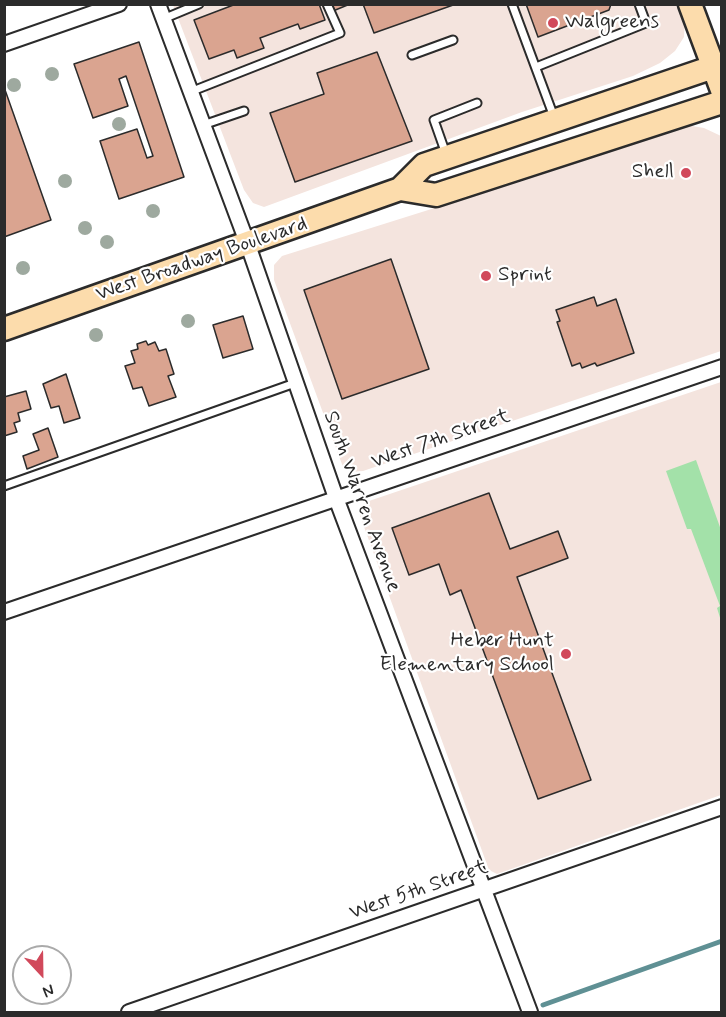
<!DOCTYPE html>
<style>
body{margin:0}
#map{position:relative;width:726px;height:1017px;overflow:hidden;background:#fff;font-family:Mynerve,sans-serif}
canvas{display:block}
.frame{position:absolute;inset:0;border:6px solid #2b2b2b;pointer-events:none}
.north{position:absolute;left:12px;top:945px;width:60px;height:60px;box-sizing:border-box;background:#fff;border:2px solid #aaa;border-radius:50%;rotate:158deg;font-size:16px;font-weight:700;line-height:24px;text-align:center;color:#2b2b2b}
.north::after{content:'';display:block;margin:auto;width:21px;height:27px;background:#d1495b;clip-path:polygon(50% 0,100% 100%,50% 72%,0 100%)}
</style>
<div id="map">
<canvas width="726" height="1017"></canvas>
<div class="frame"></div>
<div class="north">N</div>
</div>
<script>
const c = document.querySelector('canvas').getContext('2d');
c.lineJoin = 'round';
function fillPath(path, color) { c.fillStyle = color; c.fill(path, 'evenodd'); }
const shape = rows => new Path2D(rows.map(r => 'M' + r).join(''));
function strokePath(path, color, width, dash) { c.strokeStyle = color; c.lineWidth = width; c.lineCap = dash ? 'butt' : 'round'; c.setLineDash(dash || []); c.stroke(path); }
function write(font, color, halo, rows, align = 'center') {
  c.font = font + ' Mynerve,sans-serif'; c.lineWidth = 4.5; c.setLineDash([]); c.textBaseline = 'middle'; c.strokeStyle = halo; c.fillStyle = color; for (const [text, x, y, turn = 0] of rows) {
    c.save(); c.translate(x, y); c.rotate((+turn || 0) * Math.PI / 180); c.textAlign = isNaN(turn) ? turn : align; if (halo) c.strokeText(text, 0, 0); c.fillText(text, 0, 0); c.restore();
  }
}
fillPath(shape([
 [173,5,680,5,685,19,684,37,675,51,660,63,633,76,522,112,264,207,253,203,244,190],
 [680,124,704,128,721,136,721,351,363,471,352,472,343,467,274,280,274,265,282,256,441,206],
 [721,382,721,795,497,874,489,870,359,513,366,502]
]), '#f4e4de');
fillPath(shape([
 [696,460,721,530,721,621,717,608,720,606,691,529,687,529,666,471]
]), '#a3e1a9');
strokePath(shape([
 [543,1005,722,941]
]), '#5f9094', 5);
const building = shape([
 [236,4,319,4,325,20,300,29,298,24,260,38,264,48,237,58,234,50,209,59,194,20,236,4],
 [330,4,350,4,333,11,330,4],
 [363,4,456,4,374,33,363,4],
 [526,4,611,4,609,10,538,37,526,4],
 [139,42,184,177,119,199,100,141,137,129,147,158,153,156,126,76,119,79,128,106,93,118,74,64,139,42],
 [377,52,412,141,295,182,270,113,324,94,317,73,377,52],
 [4,87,51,220,4,237,4,87],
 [391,259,429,369,342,399,304,290,391,259],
 [594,297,597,306,616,299,634,353,597,366,595,363,582,368,580,363,572,366,557,322,560,321,556,310,594,297],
 [243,316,253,349,223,358,213,325,243,316],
 [146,341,148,345,155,342,159,351,166,349,174,374,168,376,176,397,149,406,142,387,133,389,125,366,135,363,131,351,138,349,137,344,146,341],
 [66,374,80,418,64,423,59,406,51,408,43,384,66,374],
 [26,391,31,409,18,413,20,421,14,423,17,432,4,436,4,397,26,391],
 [48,428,58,457,27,469,23,456,39,450,33,434,48,428],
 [489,493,510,549,558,531,568,558,517,577,591,780,538,799,461,590,450,595,439,564,409,575,392,528,489,493]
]);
fillPath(building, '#daa490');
strokePath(building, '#2b2b2b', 1.5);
const service = shape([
 [512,4,554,117],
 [163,19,199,4],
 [412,55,453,40],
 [536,67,646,23,639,4],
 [190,92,340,33,327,4],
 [203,125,244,111],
 [446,154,434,120,477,103],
 [4,486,295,383]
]);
const minor = shape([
 [158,4,248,245,336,498,530,1012],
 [4,44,119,4],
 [4,612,722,367],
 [129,1012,722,807]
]);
const trunk = shape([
 [690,4,722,90],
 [400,189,436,195,722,102],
 [4,329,400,189,424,165,722,64]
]);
strokePath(service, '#2b2b2b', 11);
strokePath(minor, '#2b2b2b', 18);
strokePath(trunk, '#2b2b2b', 27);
strokePath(service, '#fff', 7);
strokePath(minor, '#fff', 14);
strokePath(trunk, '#fcdcac', 22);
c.fillStyle = '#9ea99f';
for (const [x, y] of [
 [52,74],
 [14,85],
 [119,124],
 [65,181],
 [153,211],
 [85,228],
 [107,242],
 [23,268],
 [188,321],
 [96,335]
]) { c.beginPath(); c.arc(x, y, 7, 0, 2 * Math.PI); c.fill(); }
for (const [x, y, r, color] of [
 [553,23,6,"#d1495b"],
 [686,173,6,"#d1495b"],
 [486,276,6,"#d1495b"],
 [566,654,6,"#d1495b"]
]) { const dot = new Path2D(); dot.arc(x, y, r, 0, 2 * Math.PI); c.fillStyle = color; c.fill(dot); strokePath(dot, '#fff', 2); }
write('21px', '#2b2b2b', '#fff', [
 ["Walgreens",565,23],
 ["Shell",674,173,"right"],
 ["Sprint",498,276],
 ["Heber Hunt",554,642,"right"],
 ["Elementary School",554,666,"right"]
], 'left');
write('21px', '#2b2b2b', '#fff', [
 ["West Broadway Boulevard",202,260,-19],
 ["West 7th Street",441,440,-19],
 ["South Warren Avenue",361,502,70],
 ["West 5th Street",419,891,-19]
]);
</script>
